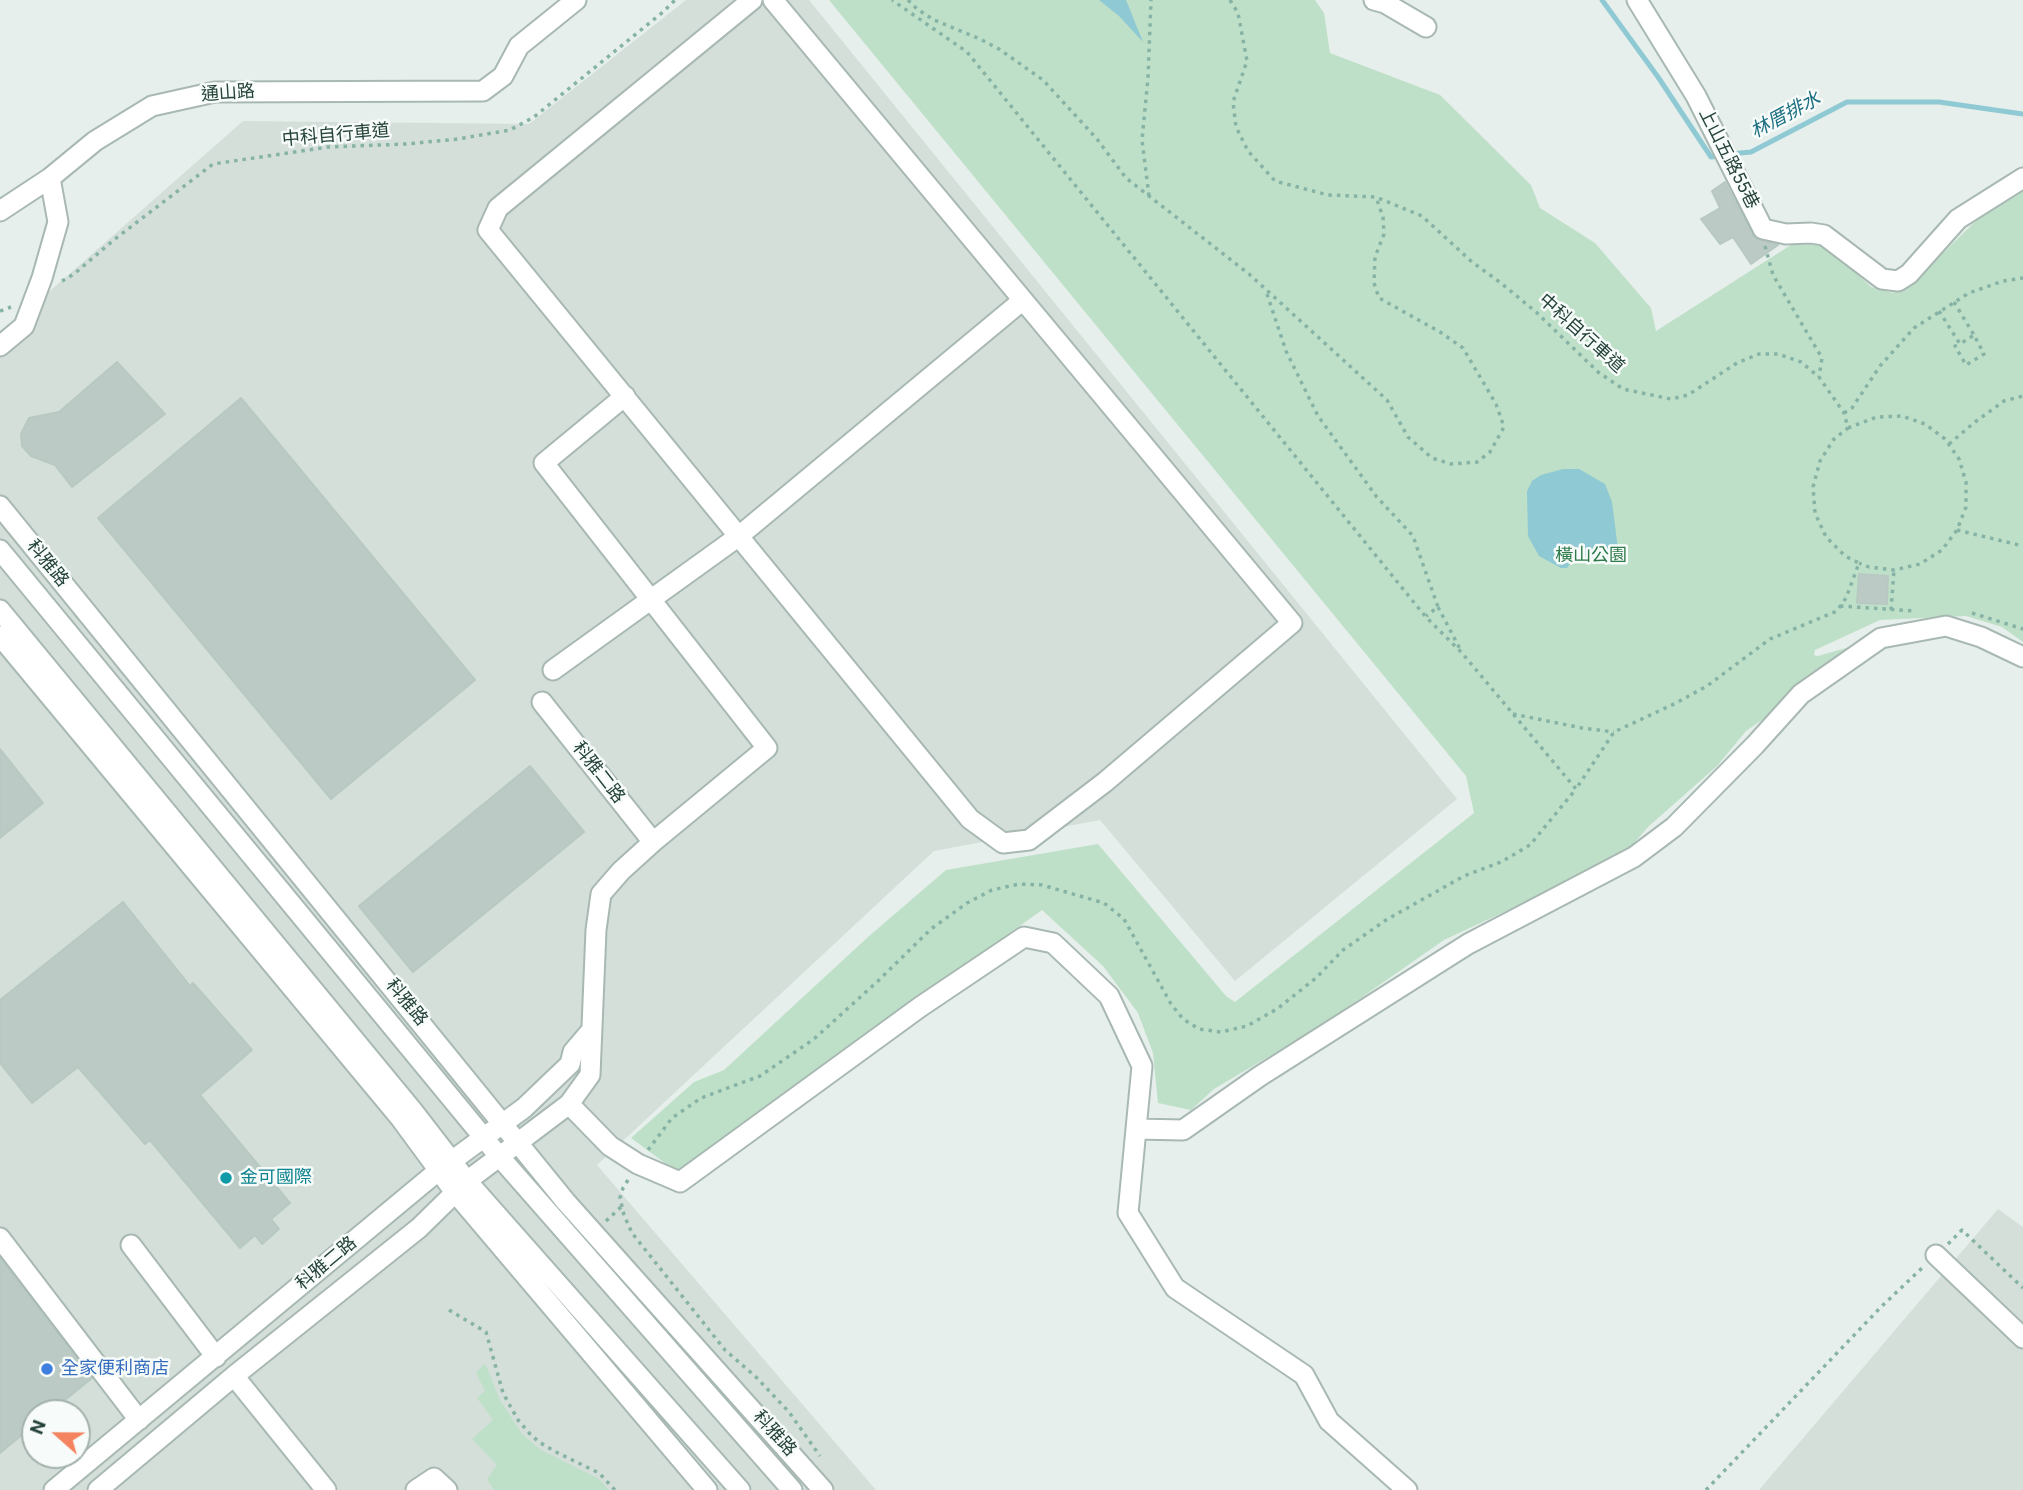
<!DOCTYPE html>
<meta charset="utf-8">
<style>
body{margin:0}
#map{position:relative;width:2023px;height:1490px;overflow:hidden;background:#e6efeb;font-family:Roboto,sans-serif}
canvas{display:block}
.north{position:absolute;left:21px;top:1399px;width:70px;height:70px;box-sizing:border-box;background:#f7fbf9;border:2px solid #a3b1ad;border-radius:50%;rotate:291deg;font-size:19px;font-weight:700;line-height:28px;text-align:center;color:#24423a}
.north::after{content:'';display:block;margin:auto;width:24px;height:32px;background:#f4845f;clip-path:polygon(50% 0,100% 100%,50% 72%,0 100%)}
</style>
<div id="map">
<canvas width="2023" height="1490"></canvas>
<div class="north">N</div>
</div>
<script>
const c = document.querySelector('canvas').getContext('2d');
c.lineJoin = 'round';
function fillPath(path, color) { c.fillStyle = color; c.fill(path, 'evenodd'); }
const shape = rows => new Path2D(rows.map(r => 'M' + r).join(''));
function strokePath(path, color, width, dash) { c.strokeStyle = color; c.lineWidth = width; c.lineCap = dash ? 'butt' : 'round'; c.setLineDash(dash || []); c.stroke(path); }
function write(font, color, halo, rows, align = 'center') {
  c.font = font + ' Roboto,"Noto Sans TC",sans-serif'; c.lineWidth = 5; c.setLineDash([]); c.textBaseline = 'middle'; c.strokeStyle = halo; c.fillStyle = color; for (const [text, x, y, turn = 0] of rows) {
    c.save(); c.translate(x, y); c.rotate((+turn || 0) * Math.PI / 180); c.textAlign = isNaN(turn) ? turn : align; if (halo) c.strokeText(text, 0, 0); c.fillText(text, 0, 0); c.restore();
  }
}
fillPath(shape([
 [686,0,809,0,1457,799,1235,981,1100,820,934,851,597,1165,876,1490,0,1490,0,335,243,121,529,124],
 [35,1413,77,1413,77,1455,35,1455],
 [1998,1209,2023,1227,2023,1490,1759,1490]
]), '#d4dfda');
fillPath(shape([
 [829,0,1315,0,1324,13,1330,53,1440,95,1531,185,1540,208,1595,243,1651,308,1656,331,1791,245,1819,245,1836,254,1871,287,1893,293,1910,285,1984,213,2023,190,2023,642,2002,627,1966,616,1880,620,1815,650,1814,655,1818,656,1881,638,1746,731,1717,766,1648,827,1622,857,1444,940,1322,1025,1214,1089,1191,1110,1158,1103,1153,1053,1138,1013,1103,966,1042,910,855,1044,696,1169,677,1172,631,1138,694,1082,724,1070,868,937,946,870,1098,844,1226,996,1235,1002,1474,813,1466,776],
 [485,1363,500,1400,522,1434,541,1450,599,1479,609,1490,494,1490,487,1479,497,1465,472,1439,493,1420,477,1398,485,1391,476,1373]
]), '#bfe0c8');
fillPath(shape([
 [1099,0,1126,0,1143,42,1119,16],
 [1563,469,1579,469,1605,484,1612,502,1618,549,1615,556,1603,561,1596,556,1572,561,1567,568,1561,568,1539,556,1528,536,1527,491,1532,481,1541,475]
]), '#8ec9d4');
strokePath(shape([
 [1602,0,1658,77,1711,157,1720,156],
 [1730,154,1751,152,1847,102,1939,102,2023,114]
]), '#8ec9d4', 5);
const building = shape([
 [1725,182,1755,238,1778,245,1751,264,1733,237,1720,244,1701,219,1720,208,1712,191,1725,182],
 [117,362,165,414,72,487,55,465,31,456,22,446,21,434,29,418,59,412,117,362],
 [241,398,475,680,331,799,98,518,241,398],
 [1859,574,1888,576,1887,604,1857,603,1859,574],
 [0,749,43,803,0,838,0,749],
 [530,766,584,832,413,972,359,906,530,766],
 [123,902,190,986,193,983,252,1050,200,1095,290,1203,271,1219,279,1229,262,1244,255,1235,240,1248,150,1140,145,1144,78,1067,32,1103,0,1063,0,1000,123,902],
 [0,1258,92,1378,49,1413,35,1413,35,1424,0,1453,0,1258]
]);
fillPath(building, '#bbcac4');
strokePath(building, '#b8c9c2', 2);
const minor = shape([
 [752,0,498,208,488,230,970,819,1003,843,1029,840,1105,782,1292,623,773,0],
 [1374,0,1385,3,1426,27],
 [1637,0,1696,96,1763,229,1786,234,1811,233,1824,235,1882,279,1898,281,1909,274,1958,219,2023,178],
 [0,211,50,178],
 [0,346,24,326,42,278,58,222,50,178,95,141,152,106,215,92,483,91,503,76,519,46,576,0],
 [625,396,544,463,767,748,653,842],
 [0,506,566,1202,823,1490],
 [0,550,498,1155,792,1490],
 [0,610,413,1111,467,1181,740,1490],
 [0,636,401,1119,454,1191,707,1490],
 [553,670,739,536,1023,300],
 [569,1104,610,1146,638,1164,680,1182,920,1007,1024,937,1053,943,1109,996,1142,1066,1128,1213,1175,1288,1304,1375,1329,1421,1407,1490],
 [1136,1129,1183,1130,1260,1076,1468,944,1634,857,1674,827,1755,745,1801,694,1881,638,1946,626,1981,637,2023,657],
 [0,1238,139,1420],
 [131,1245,216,1357],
 [1936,1255,2023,1338],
 [234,1376,326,1490],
 [54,1490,438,1171,524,1108,570,1064,573,1052,590,1032],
 [98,1490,234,1376,419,1228,467,1181,569,1104,590,1075,596,930,601,894,621,871,653,842,542,702],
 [416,1490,434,1478,447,1490]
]);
strokePath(minor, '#a8b8b2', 23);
strokePath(shape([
 [908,0,917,9,934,20,980,39,999,49,1043,80,1097,139,1126,178,1249,274,1387,400,1408,437,1432,458,1451,464,1477,462,1490,452,1504,427,1496,404,1463,348,1440,332,1379,298,1374,283,1375,257,1384,234,1383,217,1376,197],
 [1230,0,1238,13,1247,61,1233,102,1236,127,1248,151,1275,181,1328,195,1376,197,1422,216,1472,262,1501,283,1536,312,1598,372,1623,389,1671,399,1688,395,1737,363,1759,354,1778,354,1801,362,1819,377,1844,413,1848,428,1834,439,1820,461,1813,487,1815,513,1826,537,1845,556,1859,563,1846,598,1837,611,1770,639,1707,686,1676,703,1614,732,1576,789],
 [1149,196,1142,140,1148,78,1151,0],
 [1765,246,1773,275,1822,358,1819,377],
 [62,281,74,274,115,239,213,164,328,147,406,144,458,139,510,130,534,117,663,12,675,0],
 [1267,294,1286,351,1318,416,1376,496,1413,536,1438,607,1426,616],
 [1954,302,1974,335],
 [0,311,11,307],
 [1939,311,1960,344,1955,346,1966,365,1984,354,1974,335,1960,344],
 [1844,413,1852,408,1880,366,1914,328,1969,293,2003,281,2023,278],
 [1848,428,1877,417,1902,416,1925,424,1945,439,1959,459,1966,482,1966,507,1957,530,1942,550,1920,564,1894,570,1869,567,1859,563],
 [1949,444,1975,422,2004,401,2023,396],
 [1957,530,2023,546],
 [1840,606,1915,611],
 [1438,607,1460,649],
 [1891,610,1894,570],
 [1972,613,2023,629],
 [1513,714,1582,728,1614,732],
 [648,1150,672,1118,701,1098,760,1076,814,1039,878,981,931,929,967,903,992,890,1019,884,1042,885,1104,903,1124,919,1171,1004,1183,1019,1199,1029,1221,1032,1247,1026,1277,1009,1316,978,1343,950,1386,920,1464,876,1501,862,1530,845,1576,789,1462,653,1425,616,967,52,892,0],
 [628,1180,623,1188,620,1198,624,1215,632,1233,725,1350,756,1377,789,1412,820,1456],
 [606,1221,622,1206],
 [1948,1244,1962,1230,2023,1288],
 [449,1310,486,1332,503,1393,518,1420,530,1434,539,1442,558,1453,599,1473,615,1490],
 [1706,1490,1881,1307,1922,1268]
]), '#86b3a5', 3.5, [3.5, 5]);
strokePath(minor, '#fff', 19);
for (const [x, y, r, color] of [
 [226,1178,7,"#0f9aa8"],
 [47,1369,7,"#3f7fe0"]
]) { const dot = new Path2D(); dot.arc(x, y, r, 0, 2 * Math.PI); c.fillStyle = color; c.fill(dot); strokePath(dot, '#f7fbf9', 2.5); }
write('18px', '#24423a', '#f7fbf9', [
 ["通山路",228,94,-4],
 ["中科自行車道",336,136,-5],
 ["上山五路55巷",1728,159,63],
 ["中科自行車道",1581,334,42],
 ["科雅路",47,564,51],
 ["科雅二路",598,773,52],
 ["科雅路",406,1003,51],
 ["科雅二路",327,1264,-40],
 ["科雅路",774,1434,48]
]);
write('18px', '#2d7a4b', '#f7fbf9', [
 ["橫山公園",1591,556]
]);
write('18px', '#0d838f', '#f7fbf9', [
 ["金可國際",240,1178]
], 'left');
write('18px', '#366cbe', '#f7fbf9', [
 ["全家便利商店",61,1369]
], 'left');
write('italic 19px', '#1c6f80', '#f7fbf9', [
 ["林厝排水",1786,116,-28]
]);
</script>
